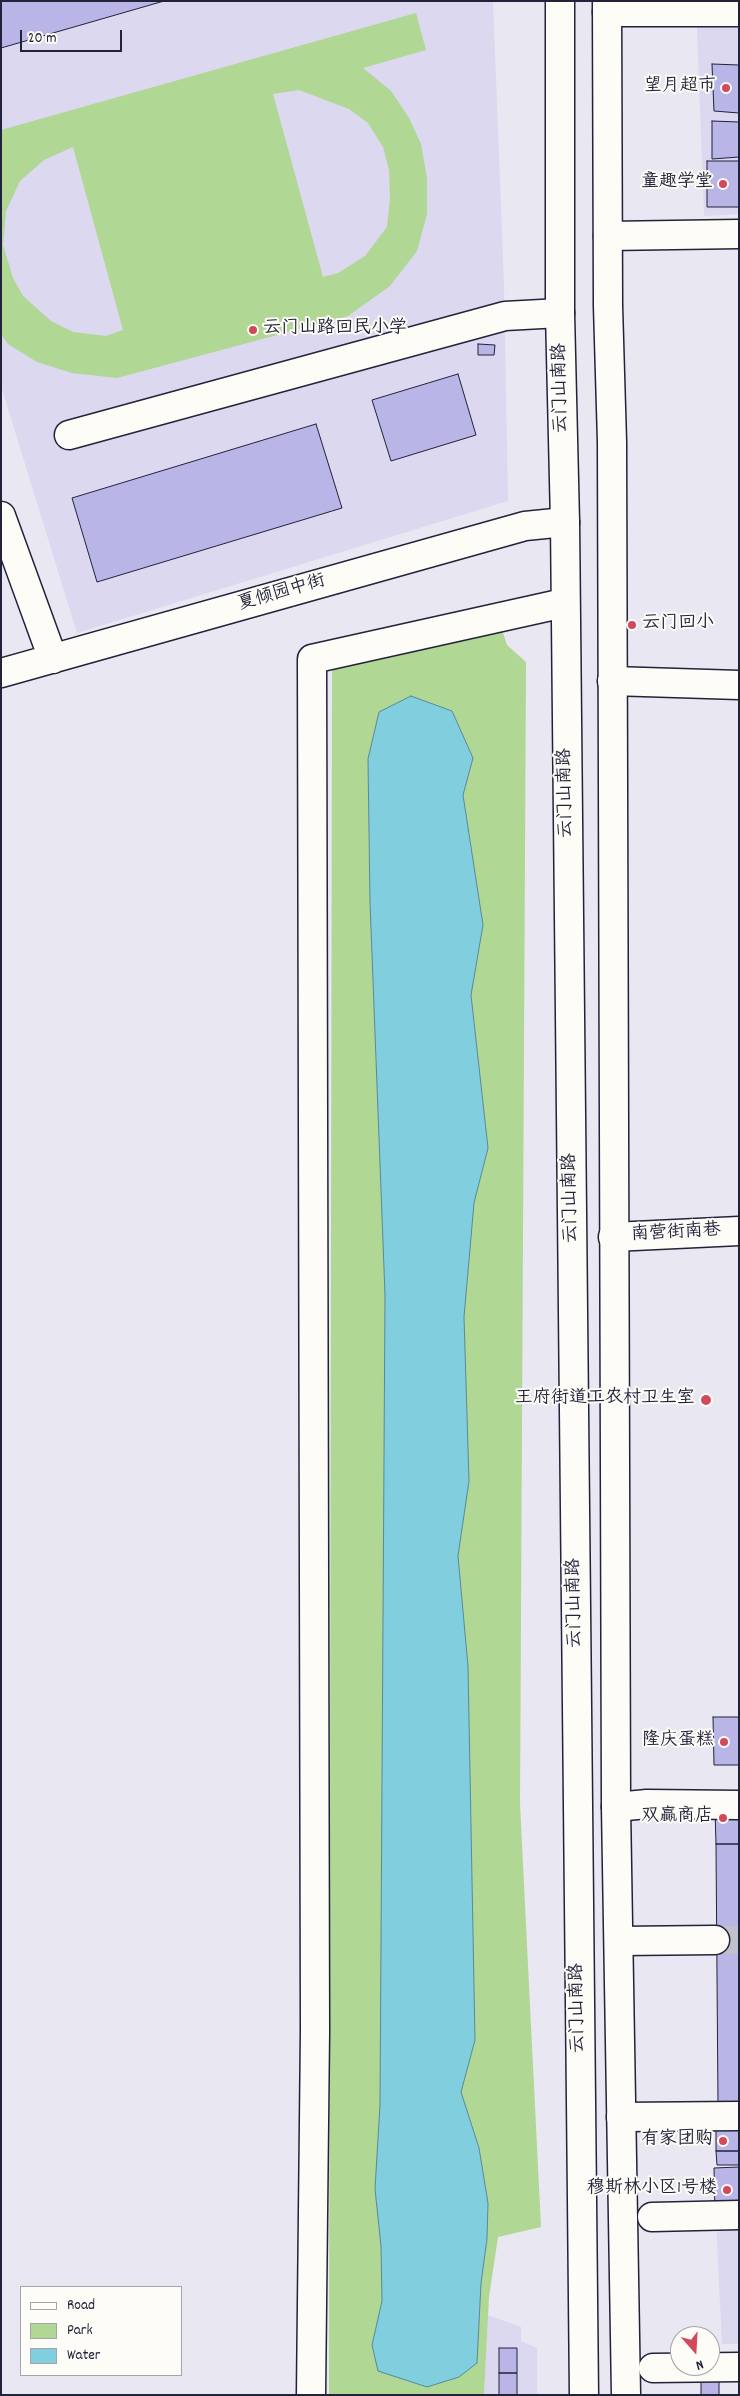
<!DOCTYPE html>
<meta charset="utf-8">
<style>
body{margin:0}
#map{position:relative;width:740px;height:2396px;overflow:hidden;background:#e9e7f2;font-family:Dekko,sans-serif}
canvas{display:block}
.frame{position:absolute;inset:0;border:2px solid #22223b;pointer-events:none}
.legend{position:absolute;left:20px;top:2286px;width:162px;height:90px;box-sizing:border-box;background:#fdfcf7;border:1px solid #a5a5ac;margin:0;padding:6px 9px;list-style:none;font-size:15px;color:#22223b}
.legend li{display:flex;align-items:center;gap:10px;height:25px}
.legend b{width:25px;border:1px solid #a5a5ac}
.north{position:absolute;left:670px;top:2326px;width:50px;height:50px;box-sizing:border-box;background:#fdfcf7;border:1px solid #a5a5ac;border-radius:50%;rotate:161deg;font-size:14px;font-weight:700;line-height:20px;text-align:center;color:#22223b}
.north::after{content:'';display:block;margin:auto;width:18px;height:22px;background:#d1495b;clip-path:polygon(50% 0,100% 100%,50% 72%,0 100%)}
.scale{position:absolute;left:20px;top:30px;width:102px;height:22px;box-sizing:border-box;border:2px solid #22223b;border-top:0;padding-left:6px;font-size:15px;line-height:18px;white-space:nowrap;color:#22223b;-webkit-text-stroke:4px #fdfcf7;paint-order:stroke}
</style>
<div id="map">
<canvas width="740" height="2396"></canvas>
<div class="frame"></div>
<ul class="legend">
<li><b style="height:6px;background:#fdfcf7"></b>Road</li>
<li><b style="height:14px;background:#b0d793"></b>Park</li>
<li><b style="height:14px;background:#80cede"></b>Water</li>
</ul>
<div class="north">N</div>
<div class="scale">20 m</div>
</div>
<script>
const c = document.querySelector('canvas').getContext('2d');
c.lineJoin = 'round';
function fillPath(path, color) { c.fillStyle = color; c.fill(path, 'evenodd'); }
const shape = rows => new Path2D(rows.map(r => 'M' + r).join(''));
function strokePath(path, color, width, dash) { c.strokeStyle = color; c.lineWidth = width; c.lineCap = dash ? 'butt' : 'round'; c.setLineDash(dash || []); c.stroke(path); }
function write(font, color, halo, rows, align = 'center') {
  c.font = font + ' Dekko,"LXGW WenKai TC",sans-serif'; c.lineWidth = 4; c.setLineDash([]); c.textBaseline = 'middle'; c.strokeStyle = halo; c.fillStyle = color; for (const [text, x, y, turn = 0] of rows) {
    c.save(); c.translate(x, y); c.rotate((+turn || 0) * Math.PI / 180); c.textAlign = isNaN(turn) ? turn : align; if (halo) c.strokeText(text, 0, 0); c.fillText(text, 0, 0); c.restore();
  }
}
fillPath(shape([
 [1,1,493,1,504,285,508,501,77,633,1,386],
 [696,1,739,1,739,214,704,216],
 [716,2220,739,2220,739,2344,722,2344],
 [488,2315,521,2327,521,2341,537,2348,537,2395,484,2395]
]), '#dbd8ef');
fillPath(shape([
 [416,13,426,50,363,68,391,91,409,118,421,144,427,178,427,214,417,251,390,286,348,316,117,378,72,373,37,362,8,344,1,334,1,130],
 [299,90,349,109,368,123,383,147,389,170,390,198,387,227,365,256,338,273,323,277,273,94],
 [73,147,123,330,106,336,73,332,51,321,23,296,13,278,3,245,6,211,20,181,44,160],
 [499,621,507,645,526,662,520,1804,541,2227,498,2237,489,2297,484,2395,329,2395,332,669]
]), '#b0d793');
const water = shape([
 [411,696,452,711,473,758,463,795,483,925,471,995,488,1148,474,1203,464,1317,469,1481,458,1556,468,1666,475,2040,461,2092,479,2148,488,2203,487,2239,481,2283,477,2363,459,2377,427,2387,378,2371,372,2345,382,2301,381,2246,375,2189,380,2105,385,1295,370,902,368,759,379,712,411,696]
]);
fillPath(water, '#80cede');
strokePath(water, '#5a899d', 1);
const building = shape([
 [1,1,164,1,1,48,1,1],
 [712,64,739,65,739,113,714,111,712,64],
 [712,121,739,122,739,157,712,159,712,121],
 [707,161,739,161,739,207,707,207,707,161],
 [478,344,495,345,494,355,478,355,478,344],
 [458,374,476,435,391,461,372,400,458,374],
 [316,424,342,508,97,582,72,498,316,424],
 [713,1717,739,1717,739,1765,714,1765,713,1717],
 [715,1810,739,1810,739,1844,716,1844,715,1810],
 [716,1844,739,1844,739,2105,718,2105,716,1844],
 [716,2127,739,2127,739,2151,716,2151,716,2127],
 [716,2151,739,2151,739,2165,717,2165,716,2151],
 [739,2167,739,2212,715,2213,714,2168,739,2167],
 [499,2348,517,2348,517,2373,499,2373,499,2348],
 [499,2373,517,2373,517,2395,499,2395,499,2373],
 [701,2379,719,2379,719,2395,701,2395,701,2379]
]);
fillPath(building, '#bab5e7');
strokePath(building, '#22223b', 1);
strokePath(shape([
 [715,1940,739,1940]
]), '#c1c0cd', 28, [28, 14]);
const minor = shape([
 [607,12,739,12],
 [608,236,739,234],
 [69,435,505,316,560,313],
 [1,516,53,659],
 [1,673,525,526,565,522],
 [612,681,739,685],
 [613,1237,739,1231],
 [616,1807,647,1804,739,1805],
 [619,1941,715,1940],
 [621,2117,739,2116],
 [652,2217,739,2215],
 [653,2368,739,2367],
 [311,2395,315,2031,312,659,564,603]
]);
const major = shape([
 [560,1,560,313,565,522,584,2395],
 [607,1,608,306,612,442,616,1807,626,2395]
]);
strokePath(minor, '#22223b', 31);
strokePath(major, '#22223b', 31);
strokePath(minor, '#fdfcf7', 28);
strokePath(major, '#fdfcf7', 28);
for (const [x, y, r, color] of [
 [726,88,5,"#d1495b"],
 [723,184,5,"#d1495b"],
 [253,330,5,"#d1495b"],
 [632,625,5,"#d1495b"],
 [706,1400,6,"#d1495b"],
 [724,1742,5,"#d1495b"],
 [723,1818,5,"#d1495b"],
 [723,2141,5,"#d1495b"],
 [727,2190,5,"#d1495b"]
]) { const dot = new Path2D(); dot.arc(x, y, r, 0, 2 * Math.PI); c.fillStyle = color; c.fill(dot); strokePath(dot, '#fdfcf7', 2); }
write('18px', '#22223b', '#fdfcf7', [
 ["望月超市",716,88],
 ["童趣学堂",713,184],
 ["云门山路回民小学",263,330,"left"],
 ["云门回小",642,625,"left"],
 ["王府街道工农村卫生室",695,1400],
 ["隆庆蛋糕",714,1742],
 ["双赢商店",713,1818],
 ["有家团购",713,2141],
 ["穆斯林小区1号楼",717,2190]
], 'right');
write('18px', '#22223b', '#fdfcf7', [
 ["云门山南路",562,388,-91],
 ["夏倾园中街",282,594,-16],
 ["云门山南路",567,793,-91],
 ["云门山南路",572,1198,-91],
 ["南营街南巷",676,1234,-3],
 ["云门山南路",576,1603,-91],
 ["云门山南路",579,2008,-91]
]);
</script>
